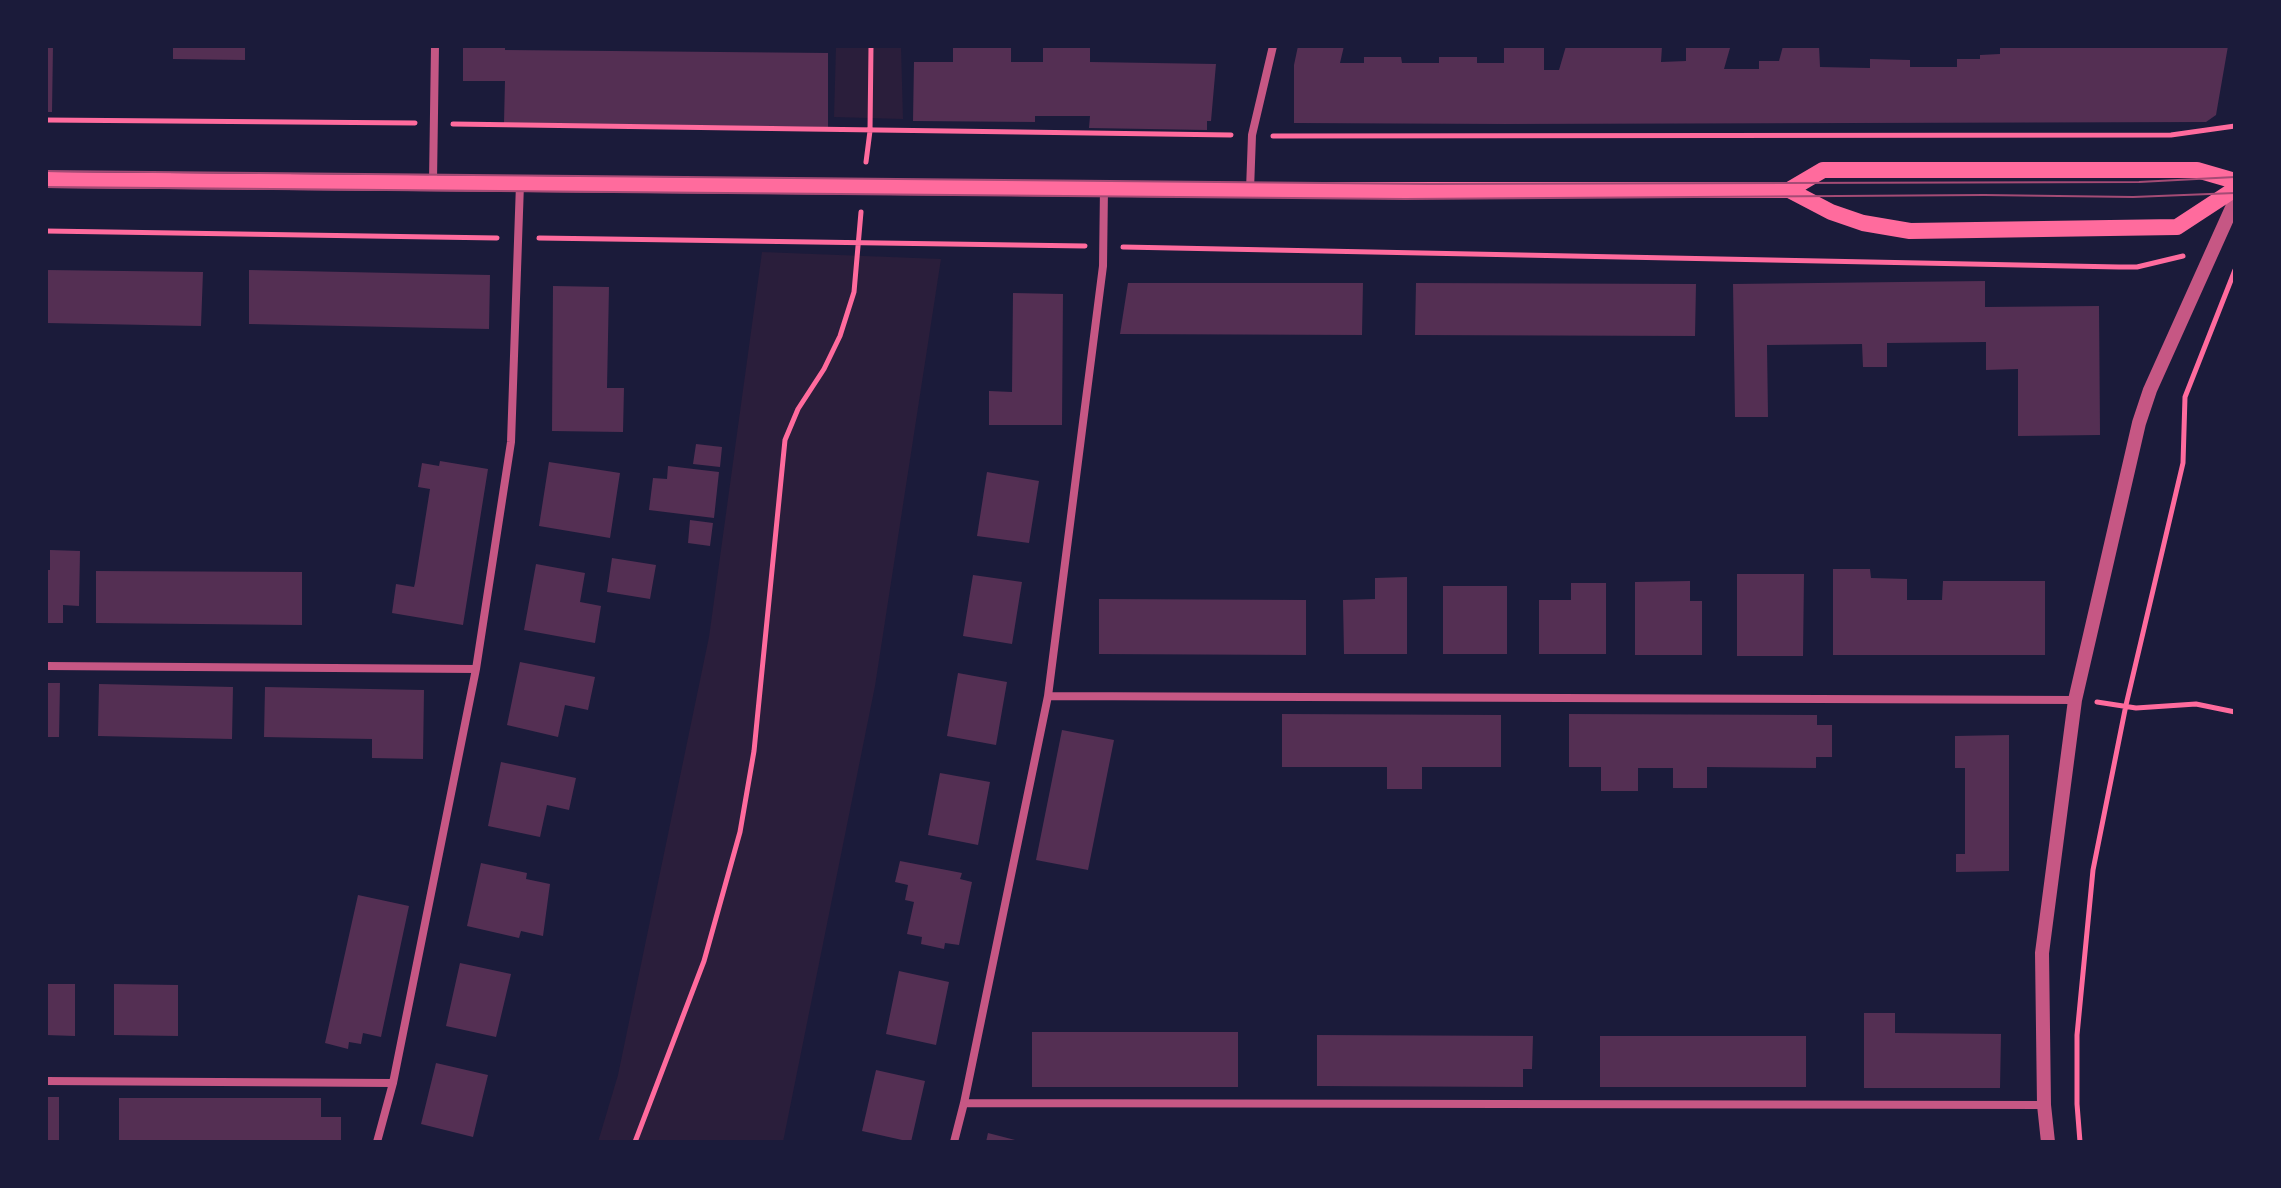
<!DOCTYPE html>
<style>
body{margin:0}
#map{position:relative;width:2281px;height:1188px;overflow:hidden;background:#1b1b3a;font-family:"Noto Sans",sans-serif}
canvas{display:block}
.frame{position:absolute;inset:0;border:48px solid #1b1b3a;pointer-events:none}
</style>
<div id="map">
<canvas width="2281" height="1188"></canvas>
<div class="frame"></div>
</div>
<script>
const c = document.querySelector('canvas').getContext('2d');
c.lineJoin = 'round';
function fillPath(path, color) { c.fillStyle = color; c.fill(path, 'evenodd'); }
const shape = rows => new Path2D(rows.map(r => 'M' + r).join(''));
function strokePath(path, color, width, dash) { c.strokeStyle = color; c.lineWidth = width; c.lineCap = dash ? 'butt' : 'round'; c.setLineDash(dash || []); c.stroke(path); }
fillPath(shape([
 [836,46,901,46,903,119,834,117],
 [762,252,941,259,875,686,783,1142,598,1142,618,1075,709,637]
]), '#2a1e3b');
fillPath(shape([
 [46,46,53,46,52,112,46,112],
 [173,46,245,46,245,60,173,59],
 [463,46,505,46,505,50,828,53,828,127,504,123,505,81,463,81],
 [953,46,1011,46,1011,62,1043,62,1043,46,1090,46,1090,62,1216,64,1211,121,1207,121,1207,130,1089,128,1090,116,1035,116,1035,122,913,121,914,62,953,62],
 [1298,46,1344,46,1340,63,1364,63,1364,57,1401,57,1402,63,1439,63,1439,57,1477,57,1477,63,1504,63,1504,46,1544,46,1544,70,1559,70,1566,46,1662,46,1661,62,1686,61,1686,48,1730,48,1724,69,1759,69,1759,61,1779,61,1783,46,1819,46,1820,67,1870,68,1870,59,1910,60,1910,67,1957,67,1957,59,1980,59,1980,55,2000,54,2000,46,2228,46,2216,115,2206,122,1505,124,1294,123,1294,65],
 [46,270,203,272,201,326,46,323],
 [249,270,490,275,489,329,249,324],
 [1985,281,1985,307,2099,306,2100,435,2018,436,2018,369,1986,370,1986,342,1887,343,1887,367,1863,367,1862,344,1767,345,1768,417,1735,417,1733,284],
 [1128,283,1363,283,1362,335,1120,334],
 [1416,283,1696,284,1695,336,1415,335],
 [553,286,609,287,607,388,624,388,623,432,552,431],
 [1013,293,1063,294,1062,425,989,425,989,391,1012,392],
 [696,444,722,447,720,467,693,464],
 [440,461,488,469,463,625,392,613,396,584,414,587,415,583,430,489,418,487,422,463,439,466],
 [549,462,620,473,610,538,539,526],
 [668,466,719,472,714,518,649,510,653,478,667,479],
 [987,472,1039,481,1029,543,977,536],
 [690,520,713,523,710,546,688,543],
 [50,550,80,551,79,606,63,605,63,623,46,623,46,570,50,570],
 [612,558,656,565,650,599,607,592],
 [536,564,585,573,580,602,601,606,595,643,524,630],
 [1833,569,1870,569,1871,578,1907,579,1907,600,1942,600,1943,581,2045,581,2045,655,1833,655],
 [96,571,302,572,302,625,96,623],
 [1737,574,1804,574,1803,656,1737,656],
 [973,575,1022,582,1012,644,963,636],
 [1407,577,1407,654,1344,654,1343,600,1375,599,1375,578],
 [1690,581,1690,601,1702,601,1702,655,1635,655,1635,582],
 [1571,583,1606,583,1606,654,1539,654,1539,600,1571,600],
 [1443,586,1507,586,1507,654,1443,654],
 [1099,599,1306,600,1306,655,1099,654],
 [520,662,595,677,588,710,565,705,558,737,507,725],
 [958,673,1007,682,996,745,947,736],
 [46,683,60,683,59,737,46,737],
 [99,684,233,687,232,739,98,736],
 [265,687,424,690,423,759,372,758,372,739,264,737],
 [1282,714,1501,715,1501,767,1422,767,1422,789,1387,789,1387,767,1282,767],
 [1569,714,1817,715,1817,725,1832,725,1832,757,1816,757,1816,768,1707,767,1707,788,1673,788,1673,768,1638,768,1638,791,1601,791,1601,767,1569,767],
 [1062,730,1114,740,1088,870,1036,860],
 [2009,735,2009,871,1956,872,1956,854,1965,854,1965,768,1955,768,1955,736],
 [501,762,576,778,569,810,547,805,540,837,488,826],
 [940,773,990,782,978,845,928,835],
 [900,861,962,873,960,879,972,882,959,945,945,943,944,949,921,944,922,937,907,934,914,902,905,900,908,885,895,882],
 [481,863,527,873,526,879,550,884,543,936,521,931,519,938,467,926],
 [358,895,409,906,381,1037,363,1033,361,1044,349,1042,348,1049,325,1043],
 [460,963,511,974,496,1037,446,1026],
 [899,971,949,982,936,1045,886,1034],
 [46,984,75,984,75,1036,46,1035],
 [114,984,178,985,178,1036,114,1035],
 [1864,1013,1895,1013,1895,1033,2001,1034,2000,1088,1864,1088],
 [1032,1032,1238,1032,1238,1087,1032,1087],
 [1317,1035,1533,1036,1532,1069,1523,1069,1523,1087,1317,1086],
 [1600,1036,1806,1036,1806,1087,1600,1087],
 [436,1063,488,1075,473,1137,421,1124],
 [876,1070,925,1081,911,1142,862,1131],
 [46,1097,59,1097,59,1142,46,1142],
 [119,1098,321,1098,321,1117,341,1117,341,1142,119,1142],
 [988,1133,1019,1141,1019,1142,986,1142]
]), '#542f53');
strokePath(shape([
 [46,120,415,123],
 [453,124,1231,135],
 [1273,136,2171,135,2235,126],
 [866,162,870,131,871,46],
 [46,231,497,238],
 [539,238,1085,246],
 [1123,247,2119,267,2137,267,2183,256],
 [2097,702,2136,708,2196,704,2235,712],
 [635,1142,704,961,740,832,754,751,785,440,798,409,824,369,840,336,854,292,861,212],
 [2080,1142,2077,1104,2077,1035,2093,870,2126,705,2183,463,2185,397,2235,270]
]), '#ff6b9d', 5);
strokePath(shape([
 [433,181,435,46],
 [1250,190,1252,135,1273,46],
 [46,666,476,669],
 [1048,696,2075,700],
 [46,1081,393,1083],
 [964,1103,2044,1105],
 [377,1142,393,1083,476,669,511,442,520,184],
 [954,1142,964,1103,1048,696,1103,266,1104,188]
]), '#c65784', 8);
strokePath(shape([
 [2048,1142,2044,1105,2042,953,2075,700,2139,423,2150,390,2235,201]
]), '#c65784', 14);
strokePath(shape([
 [46,180,1250,190,1789,190,1831,212,1863,223,1910,231,2177,227,2235,189],
 [1789,190,1823,170,2197,170,2235,181]
]), '#ff6b9d', 16);
strokePath(shape([
 [46,171,1430,184,2139,182,2235,177],
 [46,187,1405,199,1984,195,2133,197,2235,193]
]), '#a44b75', 2);
</script>
